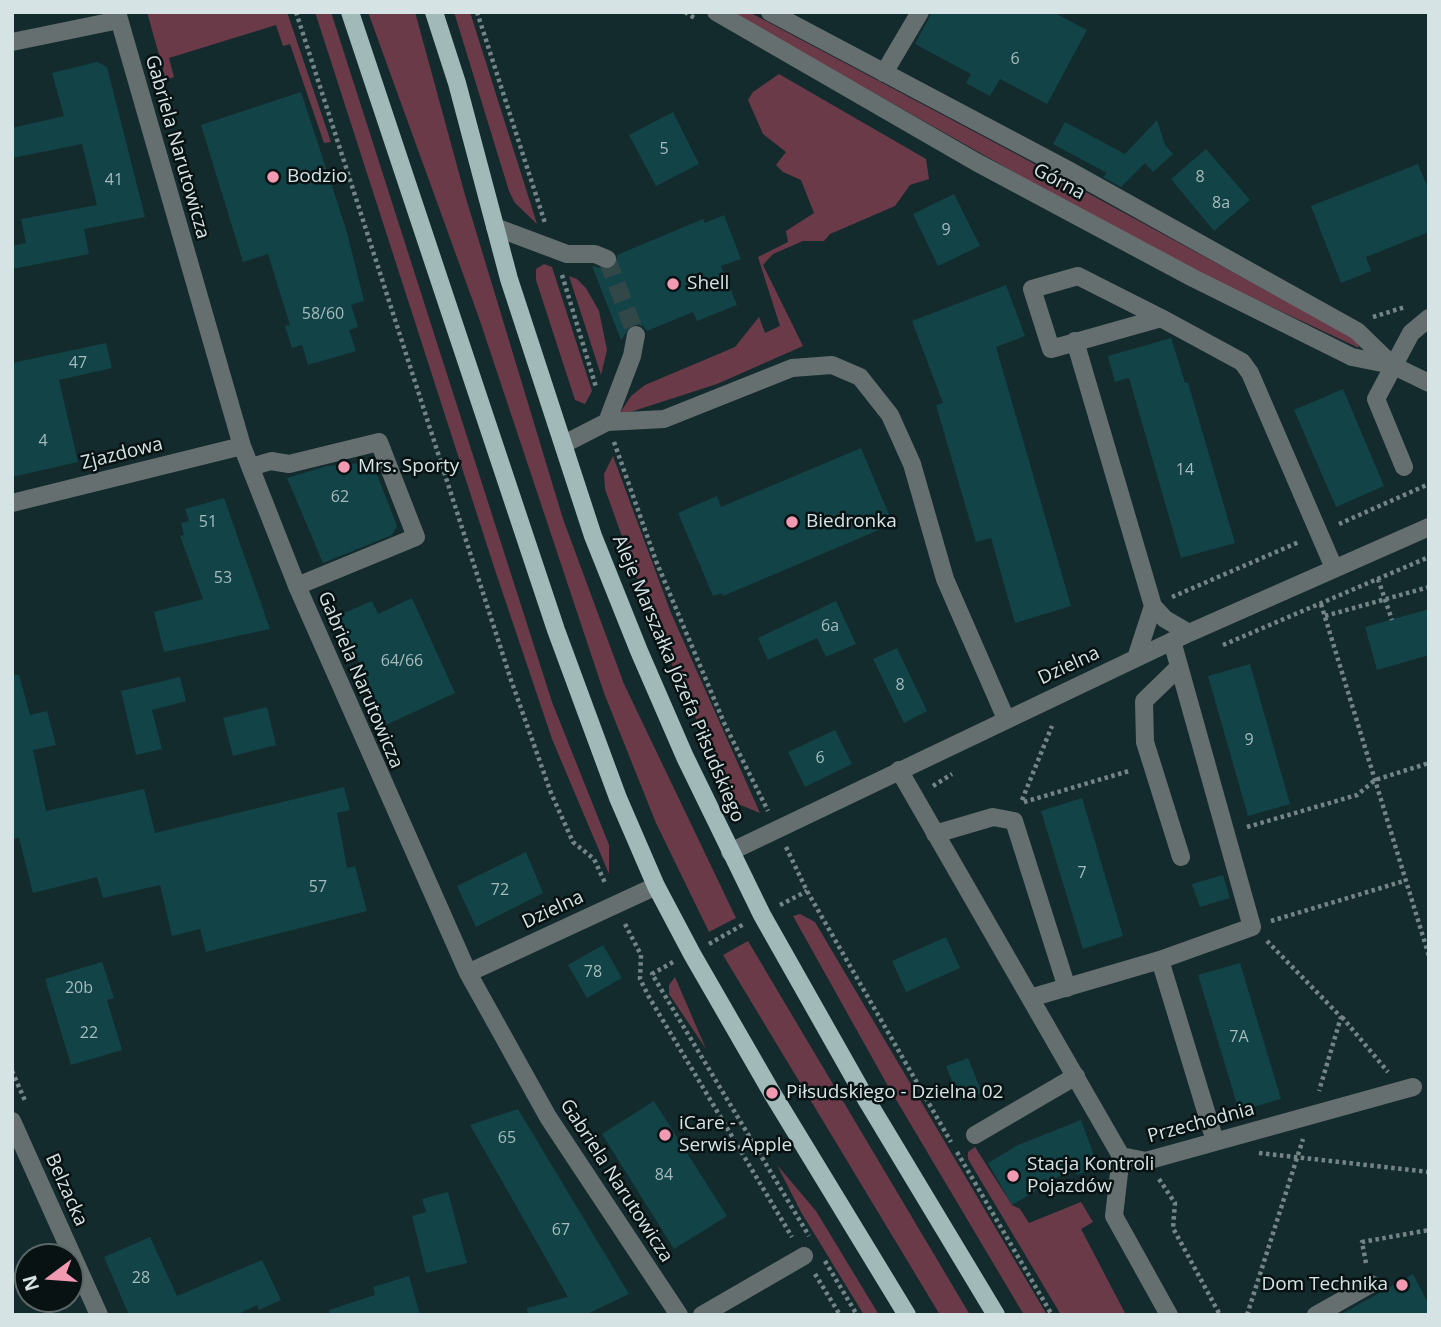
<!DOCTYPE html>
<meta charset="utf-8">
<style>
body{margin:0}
#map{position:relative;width:1441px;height:1327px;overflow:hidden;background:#142b2d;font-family:"Open Sans",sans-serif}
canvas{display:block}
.frame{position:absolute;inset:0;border:14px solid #d6e3e4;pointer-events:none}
.north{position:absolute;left:14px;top:1243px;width:70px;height:70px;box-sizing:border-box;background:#081213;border:2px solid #5a6667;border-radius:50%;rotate:254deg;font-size:19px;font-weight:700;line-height:28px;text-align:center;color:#d6e3e4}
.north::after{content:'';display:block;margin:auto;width:24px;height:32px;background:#f19ab2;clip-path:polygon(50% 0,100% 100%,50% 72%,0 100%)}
</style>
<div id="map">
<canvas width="1441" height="1327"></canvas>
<div class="frame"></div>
<div class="north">N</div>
</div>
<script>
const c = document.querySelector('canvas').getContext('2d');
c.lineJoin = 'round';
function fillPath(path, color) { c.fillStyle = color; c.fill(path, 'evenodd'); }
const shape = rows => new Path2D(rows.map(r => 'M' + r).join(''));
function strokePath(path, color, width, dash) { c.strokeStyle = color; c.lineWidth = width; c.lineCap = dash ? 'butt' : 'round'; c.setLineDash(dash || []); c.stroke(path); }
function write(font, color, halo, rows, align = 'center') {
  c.font = font + ' "Open Sans",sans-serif'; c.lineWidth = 5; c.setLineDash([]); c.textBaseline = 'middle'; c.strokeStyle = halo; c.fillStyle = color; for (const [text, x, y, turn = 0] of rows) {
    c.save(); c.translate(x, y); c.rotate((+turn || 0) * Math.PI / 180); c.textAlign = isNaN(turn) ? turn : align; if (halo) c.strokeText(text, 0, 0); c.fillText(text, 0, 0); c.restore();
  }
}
fillPath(shape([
 [147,12,287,12,331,142,324,143,290,44,283,46,276,25,169,58,174,77,166,80],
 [315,12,331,12,552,702,609,845,609,874,552,739,494,567],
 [368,12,415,12,465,195,563,519,624,684,736,918,709,932,656,823,604,693,479,318],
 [454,12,470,12,537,224,515,203,509,191],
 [731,12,749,12,1018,155,1357,340,1359,348,1225,285,1088,214],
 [779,74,926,159,929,179,910,185,895,206,830,234,824,241,803,241,773,254,763,265,803,346,717,384,618,416,631,396,645,385,735,347,759,317,765,333,780,326,758,257,788,242,786,231,814,213,801,180,783,172,776,165,786,152,763,134,748,100,753,92],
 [544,264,552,267,592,391,585,404,575,400,536,280,536,269],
 [569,276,577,279,586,288,599,311,607,350,601,375],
 [613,456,671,613,760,813,738,804,729,792,653,623,605,489,604,474],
 [800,914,815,922,1047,1315,1024,1315,888,1086,793,916],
 [748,941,970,1315,940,1315,723,955],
 [675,977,706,1049,669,994,669,985],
 [975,1147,1012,1205,1020,1209,1029,1223,1081,1202,1093,1222,1081,1229,1126,1315,1061,1315,968,1159,968,1152],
 [777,1165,816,1211,879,1315,864,1315,801,1212]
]), '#6b3a48');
fillPath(shape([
 [932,12,1053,12,1087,30,1047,104,1000,79,990,96,966,83,971,74,915,44],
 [97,62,107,67,145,217,84,229,89,254,12,269,12,246,26,243,21,219,97,205,82,144,12,158,12,128,64,116,52,73],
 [301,92,346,229,364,301,351,305,358,327,349,330,356,351,308,365,302,345,292,348,285,326,290,325,268,254,243,262,201,125],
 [673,112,699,164,656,186,629,135],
 [1157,120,1165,145,1173,154,1153,172,1145,163,1121,187,1103,177,1107,173,1053,144,1065,122,1125,154],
 [1206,149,1250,200,1214,231,1171,179],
 [1418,164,1429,191,1429,232,1366,257,1371,271,1341,283,1311,206],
 [954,194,980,246,938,266,913,214],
 [724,215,741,259,721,266,737,305,697,321,693,312,647,331,643,326,633,324,621,340,592,266,609,270,617,264,617,255,703,219,705,223],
 [1006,285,1025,336,996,347,1071,606,1015,623,991,538,976,542,936,405,943,403,912,321],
 [1171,338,1185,383,1188,383,1235,543,1181,558,1129,378,1115,382,1108,356],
 [106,343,112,368,59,380,78,462,12,477,12,363],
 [1343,389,1384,486,1336,507,1294,410],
 [861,448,893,524,723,596,722,593,713,596,678,513,717,496,721,507],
 [372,462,397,526,392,535,323,563,287,478,327,466],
 [224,498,270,629,164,652,154,612,203,599,180,536,184,535,181,523,189,521,185,509],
 [412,598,455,693,386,725,339,615,372,601,378,614],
 [836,601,856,644,826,657,817,638,768,660,758,638],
 [1429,609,1429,655,1377,670,1365,627],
 [897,648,927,711,904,723,873,659],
 [1250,664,1290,804,1248,816,1208,676],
 [12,675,19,675,30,715,47,711,56,745,33,750,46,811,144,789,155,833,344,787,350,810,337,813,347,868,355,866,367,911,206,952,200,929,172,936,160,885,103,898,97,877,33,893,19,838,12,839],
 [180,677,186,701,152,710,162,749,136,755,121,691],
 [267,707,276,745,233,756,223,718],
 [835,730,852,764,805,787,788,752],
 [1082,798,1123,936,1083,949,1041,811],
 [526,852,543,893,476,927,457,886],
 [1223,875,1230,898,1200,907,1192,884],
 [946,937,960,968,906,992,892,961],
 [603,945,622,978,587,998,568,965],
 [102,962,114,998,107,1000,122,1050,71,1065,45,979],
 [1240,963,1281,1099,1239,1111,1198,975],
 [968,1058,982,1093,960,1101,946,1066],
 [654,1101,727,1216,674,1249,602,1134],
 [518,1109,629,1294,585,1315,528,1315,527,1308,568,1297,470,1125],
 [1081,1120,1098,1167,1077,1175,1073,1168,1012,1205,988,1163,1018,1145],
 [448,1192,467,1263,426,1273,412,1216,426,1212,422,1199],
 [150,1237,177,1296,262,1260,281,1300,259,1310,257,1305,236,1315,129,1315,104,1257],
 [1413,1274,1429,1305,1429,1315,1340,1315],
 [409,1276,420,1315,330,1315,329,1310,375,1295,373,1287]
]), '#124347');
strokePath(shape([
 [607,259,636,335]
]), '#314748', 18, [18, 9]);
strokePath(shape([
 [296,12,511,680,551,793,573,842,594,859,606,885],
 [477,12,545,223],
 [685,12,696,19],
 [562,275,596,387],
 [1373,317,1405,307],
 [614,442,656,561,725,725,768,811],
 [1339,524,1429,484],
 [1378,579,1392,620],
 [1172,597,1299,542],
 [1321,604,1429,956],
 [1325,616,1429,587],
 [1223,645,1429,557],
 [933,786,952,774],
 [1022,800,1052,726],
 [1024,802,1129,771],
 [1247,827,1357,795,1375,780,1429,763],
 [786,847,807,891,951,1142],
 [780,905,807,891],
 [1271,921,1404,881],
 [625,924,641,955,640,979,649,997,792,1237],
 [1267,941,1341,1017,1319,1091],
 [709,944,744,924],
 [673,962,652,974,809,1236],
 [1342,1017,1388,1072],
 [12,1071,26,1103],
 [957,1152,1052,1315],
 [1259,1153,1429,1172],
 [1159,1179,1175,1203,1173,1228,1220,1315],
 [825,1261,857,1315],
 [1366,1263,1362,1242,1429,1230],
 [815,1274,840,1315],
 [1247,1315,1303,1139]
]), '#738587', 4.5, [3.5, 3.5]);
strokePath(shape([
 [117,12,242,446,297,586,468,973,548,1117,679,1315],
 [716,12,976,162,1193,278,1352,357,1392,365,1429,383],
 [770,12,1068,170,1357,331,1392,365],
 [12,42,119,20],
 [884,73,920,12],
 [495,227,567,254,595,254,607,259],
 [1161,318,1078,276,1032,289,1051,349,1161,318,1242,362,1250,373,1334,568],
 [1075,341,1153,606,1165,619,1189,633],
 [607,422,632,356,636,335],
 [564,444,607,422,664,419,792,368,832,365,860,377,890,415,912,464,945,579,1006,719],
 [251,467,271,461,289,464,379,442,416,537,297,586],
 [1404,467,1376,399,1411,333,1429,318],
 [12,503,242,446],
 [1136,658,1153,606],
 [1179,667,1144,701,1145,742,1181,857],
 [899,770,1121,1156,1146,1161,1413,1087],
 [935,834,993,817,1014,821,1067,988],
 [730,852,1189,633,1429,527],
 [1160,960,1215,1141],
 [468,973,656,886],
 [1030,998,1160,960,1252,927,1172,641],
 [12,1121,99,1315],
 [975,1135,1076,1076],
 [1121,1156,1114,1216,1169,1315],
 [702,1315,804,1256],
 [1316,1315,1371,1284]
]), '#656f70', 18);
strokePath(shape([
 [350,12,556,630,618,798,656,886,692,954,772,1093,907,1315],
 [434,12,457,83,509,279,593,536,639,651,685,757,762,915,866,1099,996,1315]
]), '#a2b9ba', 18);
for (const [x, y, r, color] of [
 [273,177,7,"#f19ab2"],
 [673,284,7,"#f19ab2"],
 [344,467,7,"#f19ab2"],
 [792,522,7,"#f19ab2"],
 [772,1093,7,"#f19ab2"],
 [665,1135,7,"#f19ab2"],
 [1013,1176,7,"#f19ab2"],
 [1402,1285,7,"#f19ab2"]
]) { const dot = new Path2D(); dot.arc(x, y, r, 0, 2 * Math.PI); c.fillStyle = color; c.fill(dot); strokePath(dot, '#081213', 2.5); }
write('16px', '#a5bbbd', null, [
 ["6",1015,59],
 ["5",664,149],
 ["8",1200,177],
 ["41",114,180],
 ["8a",1221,203],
 ["9",946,230],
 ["58/60",323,314],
 ["47",78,363],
 ["4",43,441],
 ["14",1185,470],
 ["62",340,497],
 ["51",208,522],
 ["53",223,578],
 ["6a",830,626],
 ["64/66",402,661],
 ["8",900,685],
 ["9",1249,740],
 ["6",820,758],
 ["7",1082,873],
 ["57",318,887],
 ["72",500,890],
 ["78",593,972],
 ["20b",79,988],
 ["22",89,1033],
 ["7A",1239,1037],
 ["65",507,1138],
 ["84",664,1175],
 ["67",561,1230],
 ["28",141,1278]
]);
write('19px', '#d6e3e4', '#081213', [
 ["Gabriela Narutowicza",177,147,74],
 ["Górna",1059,182,28],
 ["Zjazdowa",122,454,-14],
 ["Dzielna",1069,666,-25],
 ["Aleje Marszałka Józefa Piłsudskiego",678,679,67],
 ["Gabriela Narutowicza",360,680,67],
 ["Dzielna",553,910,-25],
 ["Przechodnia",1201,1123,-15],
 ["Gabriela Narutowicza",616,1181,57],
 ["Belzacka",66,1190,66]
]);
write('19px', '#d6e3e4', '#081213', [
 ["Bodzio",287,177],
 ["Shell",687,284],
 ["Mrs. Sporty",358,467],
 ["Biedronka",806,522],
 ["Piłsudskiego - Dzielna 02",786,1093],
 ["iCare -",679,1124],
 ["Serwis Apple",679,1146],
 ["Stacja Kontroli",1027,1165],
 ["Pojazdów",1027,1187],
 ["Dom Technika",1388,1285,"right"]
], 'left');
</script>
